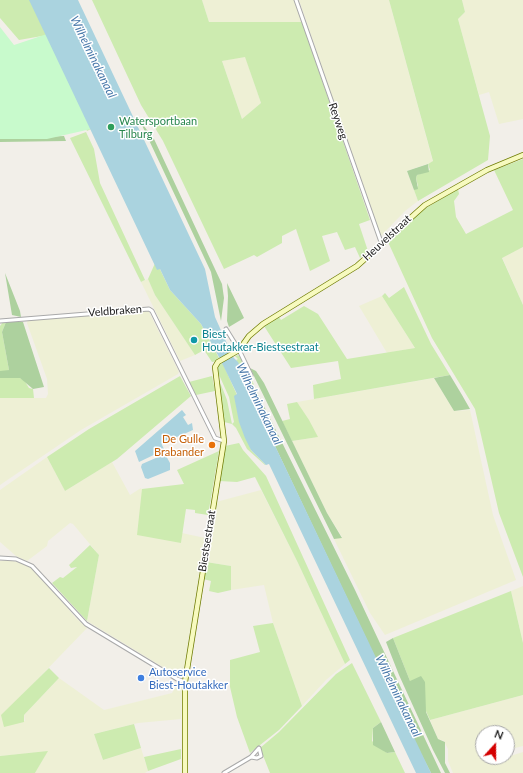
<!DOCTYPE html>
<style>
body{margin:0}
#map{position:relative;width:523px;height:773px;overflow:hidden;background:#f2efe9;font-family:Lato,sans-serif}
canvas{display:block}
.north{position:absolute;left:475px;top:725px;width:40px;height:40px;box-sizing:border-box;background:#fff;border:1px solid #a7a7a7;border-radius:50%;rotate:21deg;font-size:11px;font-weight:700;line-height:16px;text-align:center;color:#222}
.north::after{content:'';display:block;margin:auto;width:14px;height:18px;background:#d40000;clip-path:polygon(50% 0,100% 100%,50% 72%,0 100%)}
</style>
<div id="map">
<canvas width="523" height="773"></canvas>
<div class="north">N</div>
</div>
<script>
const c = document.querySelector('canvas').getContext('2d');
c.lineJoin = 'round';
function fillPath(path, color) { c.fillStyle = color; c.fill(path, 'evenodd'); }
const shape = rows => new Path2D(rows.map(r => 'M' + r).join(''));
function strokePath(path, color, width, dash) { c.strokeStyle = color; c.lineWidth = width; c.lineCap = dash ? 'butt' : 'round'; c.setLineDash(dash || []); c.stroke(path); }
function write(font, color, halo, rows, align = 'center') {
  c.font = font + ' Lato,sans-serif'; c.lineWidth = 3; c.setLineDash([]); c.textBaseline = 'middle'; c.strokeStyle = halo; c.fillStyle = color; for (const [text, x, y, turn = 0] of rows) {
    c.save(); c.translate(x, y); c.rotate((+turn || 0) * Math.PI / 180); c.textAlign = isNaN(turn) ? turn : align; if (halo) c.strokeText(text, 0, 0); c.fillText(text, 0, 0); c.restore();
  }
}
fillPath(shape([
 [202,0,294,0,302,22,209,22],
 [299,0,389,0,433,162,407,171,418,201,405,211,380,237],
 [462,0,523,0,523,119,499,124,489,92,479,95,458,19,465,12],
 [245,56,261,103,242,119,222,61],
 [523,247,523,305,502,257],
 [148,279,155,295,195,355,180,361,141,282],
 [382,296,415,348,387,353,359,306],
 [148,310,179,372,178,374,81,430,0,485,0,398,46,398,48,394,47,379,27,323,28,319],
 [434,378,454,411,470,410,493,515,516,580,385,635,370,613,334,539,342,537,327,513,292,441,317,437,297,402],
 [47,457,65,491,112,462,130,495,141,488,181,543,182,533,205,538,183,677,176,675,87,621,99,555,73,524,70,523,48,541,47,546,27,561,16,556,0,542,0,490],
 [261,490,298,563,345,664,326,680,302,706,273,623,264,585,231,590,231,566,206,562,216,502],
 [9,560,24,564,35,570,76,618,87,628,3,715,25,721,24,715,59,678,104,710,172,693,178,682,182,687,181,719,138,723,94,734,103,760,141,748,148,771,145,773,35,773,47,752,0,756,0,561],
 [523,586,523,643,511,591],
 [523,695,523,746,507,750,507,733,483,733,483,757,507,757,523,752,523,773,453,773,448,761,448,749,444,741,438,739,430,720]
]), '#eef0d5');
fillPath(shape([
 [0,0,30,0,91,129,87,131,42,36,19,40,0,18],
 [92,0,202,0,209,22,302,22,370,220,359,224,368,251,360,258,355,247,345,250,337,232,322,236,330,261,310,271,296,229,282,236,282,243,257,257,254,255,224,269,163,141,141,105],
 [245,57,261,103,242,119,222,61],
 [389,0,462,0,465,12,458,19,490,136,488,160,418,201,414,190,418,186,416,178,417,175,430,170,428,164,433,161],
 [86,132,94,149,100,183,145,280,141,282,70,138],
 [523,159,523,247,502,258,523,305,523,577,499,513,475,409,432,338,388,242,421,211,458,189,459,194,454,201,456,217,466,234,513,210,494,170],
 [156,261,170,290,201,324,219,358,217,359,218,361,212,362,204,350,195,355,155,295,148,279],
 [404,287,431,344,450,375,314,399,313,385,341,379,338,361,291,368,264,326,279,317,281,320,304,306,318,314,347,359,415,348,382,296,385,293,389,298],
 [3,322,6,322,2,332,9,370,7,371,0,371,0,326],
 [238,355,243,359,257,392,253,394,236,360,238,359,235,356],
 [220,363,223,364,237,395,251,450,266,465,265,465,247,449,236,428,232,424,224,422,217,380,218,377,227,400,232,424,234,422,229,397,220,377,215,372,216,366],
 [180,376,191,396,117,459,65,491,47,457,89,429],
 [212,376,215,391,196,395,189,382],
 [0,378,20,378,24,380,29,388,33,389,34,398,0,398],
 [297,402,309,420,318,437,292,441,282,421,290,419,287,404],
 [239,443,243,450,266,476,350,660,345,664,298,563,255,477,237,482,219,481,225,446],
 [219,451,208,515,195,513,195,510,186,509,181,543,137,535,142,489,184,484,177,470],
 [90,545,99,555,87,621,52,583,60,577,63,578,77,567,71,568,69,565],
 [206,562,231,566,231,590,218,593,209,591,211,581,203,579],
 [511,591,523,643,523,695,430,720,425,709,425,682,410,681,393,638],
 [273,623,302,706,279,730,250,753,237,717,230,687,230,660,260,652,253,626],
 [352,663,381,722,373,728,372,741,387,753,395,752,405,773,270,773,260,748,279,732,336,674],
 [49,668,59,678,24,715,24,722,4,727,1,715],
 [134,724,141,748,103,760,94,734],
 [181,749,181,759,148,771,144,757],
 [48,751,35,773,0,773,0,756]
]), '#cdebb0');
fillPath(shape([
 [0,93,19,138,64,136,66,141,0,142],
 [140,121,154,139,222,284,224,298,221,321,211,272],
 [428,164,429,172,417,175,416,178,418,189,414,190,407,171],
 [5,273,20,311,21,317,12,315],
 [227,283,244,318,229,327,227,321,228,296],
 [6,322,23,322,44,387,33,389,20,378,0,378,0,371,9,370,2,332],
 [250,368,256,371,264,383,327,513,342,538,334,539],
 [450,375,462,395,470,409,454,411,434,378],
 [257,392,355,590,441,773,431,773,416,744,257,408,253,394],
 [393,638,410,681,421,676,425,682,426,712,438,739,445,742,445,763,450,773,445,773,433,750,399,675,386,642],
 [381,722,395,752,387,753,373,745,373,728]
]), '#add19e');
fillPath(shape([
 [0,27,14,45,47,34,91,129,47,139,0,139]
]), '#c8facc');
fillPath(shape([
 [29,0,78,0,205,269,215,317,233,357,238,362,253,394,257,408,431,773,416,773,269,464,266,465,251,450,245,438,239,422,234,396,237,394,220,359,201,324,170,290,160,269,157,270],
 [182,410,186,415,183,417,188,425,192,423,193,430,163,443,162,445,164,449,162,451,139,462,135,451],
 [165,454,170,463,170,470,148,479,145,478,141,467,142,464]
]), '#aad3df');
const street = shape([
 [296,0,381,242],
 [0,321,149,309,152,311,213,434,215,438,224,441],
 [226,329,239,350,251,375],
 [0,558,16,559,32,566,86,624,177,679,185,682],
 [224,773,251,757,259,748,261,756,257,758,251,757]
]);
const secondary = shape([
 [185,773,185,682,224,441,215,367,218,362,239,350,249,336,263,324,357,266,425,205,487,170,523,155]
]);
strokePath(street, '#a9a9a9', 5);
strokePath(secondary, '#707d05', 6);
strokePath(street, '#fff', 3);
strokePath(secondary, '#f7fabf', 4.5);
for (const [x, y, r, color] of [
 [111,127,4,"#2e9e5b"],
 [194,340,4,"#0f9aa8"],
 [212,445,4,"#e8710a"],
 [141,678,4,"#3f7fe0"]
]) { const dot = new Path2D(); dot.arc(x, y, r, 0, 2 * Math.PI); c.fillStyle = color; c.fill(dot); strokePath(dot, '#fff', 1.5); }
write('11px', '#27864d', '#fff', [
 ["Watersportbaan",119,121],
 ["Tilburg",119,134]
], 'left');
write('11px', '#222', '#fff', [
 ["Reyweg",338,121,71],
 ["Heuvelstraat",387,238,-43],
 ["Veldbraken",115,311,-4],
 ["Biestsestraat",207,541,-81]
]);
write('11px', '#0d838f', '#fff', [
 ["Biest",202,334],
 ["Houtakker-Biestsestraat",202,347]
], 'left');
write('11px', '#c56008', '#fff', [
 ["De Gulle",204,439],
 ["Brabander",204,452]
], 'right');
write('11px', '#366cbe', '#fff', [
 ["Autoservice",149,672],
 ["Biest-Houtakker",149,685]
], 'left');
write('italic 12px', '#4a7aab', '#fff', [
 ["Wilhelminakanaal",93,57,64],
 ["Wilhelminakanaal",259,404,64],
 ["Wilhelminakanaal",398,696,64]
]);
</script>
